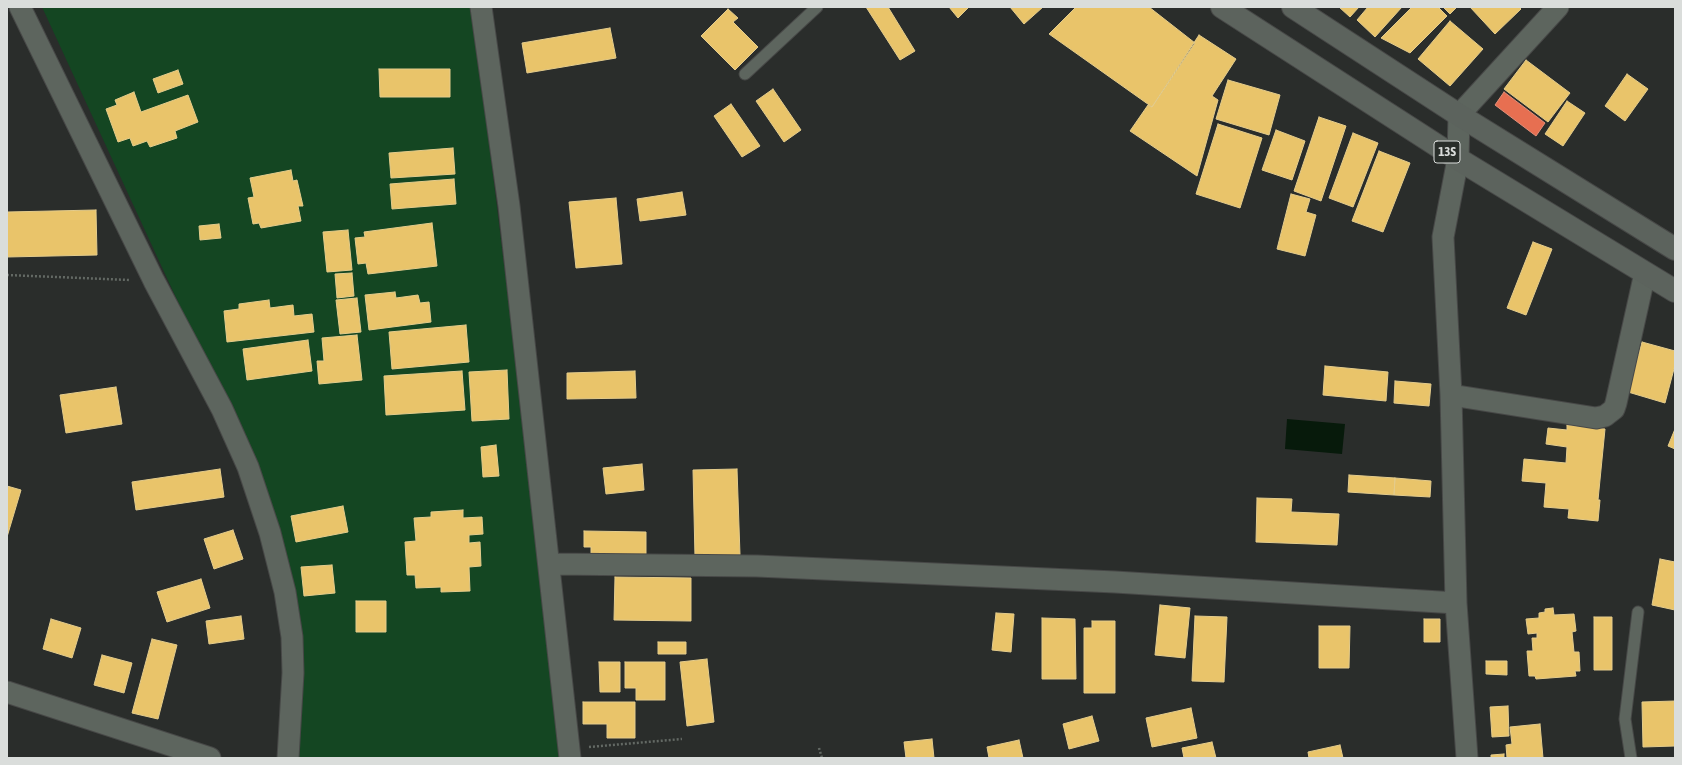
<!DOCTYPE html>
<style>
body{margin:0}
#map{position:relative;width:1682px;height:765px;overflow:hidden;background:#2a2d2b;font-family:"Asap Condensed",sans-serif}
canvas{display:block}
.frame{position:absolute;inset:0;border:8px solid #dadddb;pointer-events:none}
</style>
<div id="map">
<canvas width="1682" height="765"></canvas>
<div class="frame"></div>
</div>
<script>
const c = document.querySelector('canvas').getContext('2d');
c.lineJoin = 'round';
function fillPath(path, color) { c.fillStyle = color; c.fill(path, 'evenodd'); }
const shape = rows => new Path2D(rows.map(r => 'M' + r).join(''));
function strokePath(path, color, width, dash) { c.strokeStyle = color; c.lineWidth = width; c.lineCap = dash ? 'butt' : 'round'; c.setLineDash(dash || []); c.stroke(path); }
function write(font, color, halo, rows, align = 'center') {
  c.font = font + ' "Asap Condensed",sans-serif'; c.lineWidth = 4; c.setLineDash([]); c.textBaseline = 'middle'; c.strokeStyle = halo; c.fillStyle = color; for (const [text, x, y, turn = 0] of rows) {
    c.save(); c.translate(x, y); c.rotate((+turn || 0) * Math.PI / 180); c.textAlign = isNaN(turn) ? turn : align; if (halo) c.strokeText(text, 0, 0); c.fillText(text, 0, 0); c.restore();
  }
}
fillPath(shape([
 [42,7,470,7,488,134,563,745,563,758,297,758,298,608,273,508]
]), '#144622');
fillPath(shape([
 [1287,419,1345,424,1342,454,1285,449]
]), '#071a0b');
const homes = shape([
 [866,7,888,7,915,51,900,60,866,7],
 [949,7,969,7,958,18,949,7],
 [1010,7,1043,7,1024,24,1010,7],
 [1076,7,1149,7,1195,43,1152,107,1049,34,1076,7],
 [1339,7,1359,7,1350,17,1339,7],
 [1368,7,1402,7,1375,37,1357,20,1368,7],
 [1412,7,1438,7,1447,16,1410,53,1381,38,1412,7],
 [1443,7,1457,7,1450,14,1443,7],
 [1470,7,1519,7,1521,9,1495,34,1470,7],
 [728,9,738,18,733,22,758,47,735,70,701,36,728,9],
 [1450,21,1483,49,1450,86,1418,59,1450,21],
 [610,28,616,58,527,73,522,43,610,28],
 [1199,35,1236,59,1212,96,1218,100,1197,176,1130,131,1148,105,1152,107,1199,35],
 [1526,60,1570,93,1548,122,1504,89,1526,60],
 [379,69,450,69,450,97,380,97,379,69],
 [178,70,183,84,158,93,153,79,178,70],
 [1627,74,1648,89,1625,121,1605,106,1627,74],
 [1228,80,1280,95,1269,135,1216,119,1228,80],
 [773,89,801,130,784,142,756,101,773,89],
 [134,92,141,112,188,95,198,122,175,131,177,138,150,147,147,141,133,146,130,138,118,142,106,109,117,105,115,100,134,92],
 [1567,101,1585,113,1563,146,1545,134,1567,101],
 [731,104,760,146,742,157,714,116,731,104],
 [1319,117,1346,126,1321,201,1294,191,1319,117],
 [1218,124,1262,138,1240,208,1196,194,1218,124],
 [1276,130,1305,141,1292,180,1262,170,1276,130],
 [1353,133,1378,143,1353,207,1329,198,1353,133],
 [453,148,455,174,391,178,389,153,453,148],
 [1379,151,1410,163,1383,232,1352,221,1379,151],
 [291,170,293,181,297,180,303,206,298,206,301,221,261,228,259,223,253,224,248,198,254,197,250,178,291,170],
 [454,179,456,204,392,209,390,184,454,179],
 [682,192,686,215,640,221,637,199,682,192],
 [1291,194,1310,199,1306,212,1316,215,1305,256,1277,249,1291,194],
 [616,198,622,264,576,268,569,202,616,198],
 [96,210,97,255,7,257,7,212,96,210],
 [432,223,437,266,368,274,366,263,358,264,355,238,365,237,364,232,432,223],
 [219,224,221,238,200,240,199,226,219,224],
 [348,230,352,270,327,272,323,232,348,230],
 [1533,242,1552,249,1526,315,1507,308,1533,242],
 [352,273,354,296,337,298,335,274,352,273],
 [395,292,396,298,418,295,420,303,429,302,431,322,369,330,365,295,395,292],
 [357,298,361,332,340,334,336,300,357,298],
 [269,300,270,308,293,305,294,316,312,314,314,332,227,342,224,311,239,309,239,304,269,300],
 [466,325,469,362,392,369,389,332,466,325],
 [357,335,362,380,319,384,317,361,324,361,322,338,357,335],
 [308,340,312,371,247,380,243,349,308,340],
 [1642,342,1675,351,1675,365,1665,403,1628,392,1642,342],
 [1325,366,1388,372,1386,401,1323,395,1325,366],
 [507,370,509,419,472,421,469,372,507,370],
 [462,371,465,410,386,415,384,376,462,371],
 [635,371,636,398,567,399,567,373,635,371],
 [1395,381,1431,384,1429,406,1394,403,1395,381],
 [116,387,122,424,66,433,60,395,116,387],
 [1567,425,1605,429,1598,500,1600,500,1598,521,1568,518,1569,509,1544,507,1546,483,1522,481,1524,459,1566,463,1567,447,1546,444,1548,428,1567,430,1567,425],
 [1675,429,1675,449,1668,446,1675,429],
 [496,445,499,476,483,477,481,447,496,445],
 [642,464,644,490,606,494,603,468,642,464],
 [220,469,224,497,136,510,132,482,220,469],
 [737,469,740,555,695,557,693,470,737,469],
 [1349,475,1395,478,1394,495,1348,492,1349,475],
 [1395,478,1431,481,1430,497,1394,495,1395,478],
 [7,486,21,490,7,537,7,486],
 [1257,498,1292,499,1291,512,1339,514,1337,545,1256,542,1257,498],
 [343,506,348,532,296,542,291,516,343,506],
 [463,510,463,518,482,517,483,534,469,535,469,543,480,542,481,566,469,567,470,591,441,592,441,587,416,588,415,575,407,575,405,542,416,541,414,518,431,517,431,512,463,510],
 [233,530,243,559,214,569,204,539,233,530],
 [584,531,646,532,646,555,591,555,591,547,584,547,584,531],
 [1660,559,1675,562,1675,610,1652,605,1660,559],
 [332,565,335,593,304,596,301,567,332,565],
 [615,577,691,578,691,621,614,620,615,577],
 [201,579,210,608,167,622,157,592,201,579],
 [356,601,386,601,386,632,356,632,356,601],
 [1160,605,1190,608,1185,658,1155,655,1160,605],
 [1553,608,1554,615,1574,614,1576,631,1572,632,1574,652,1579,652,1580,671,1575,671,1576,676,1536,679,1535,676,1529,676,1527,651,1533,651,1532,638,1537,638,1537,633,1528,634,1526,619,1539,618,1539,613,1545,612,1545,609,1553,608],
 [996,613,1014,614,1011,652,992,650,996,613],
 [241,616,244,639,209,644,206,621,241,616],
 [1195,616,1227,617,1224,682,1192,681,1195,616],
 [1594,617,1612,617,1612,670,1594,670,1594,617],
 [1042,618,1075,619,1076,679,1042,679,1042,618],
 [51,619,81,628,72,658,43,649,51,619],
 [1424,619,1440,619,1440,642,1424,642,1424,619],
 [1092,621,1115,621,1115,693,1084,693,1084,628,1092,628,1092,621],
 [1319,626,1350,626,1349,668,1319,668,1319,626],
 [152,639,177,645,158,719,132,713,152,639],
 [658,642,686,642,686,654,658,654,658,642],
 [102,655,132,663,124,693,94,685,102,655],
 [707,659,714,722,687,726,680,662,707,659],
 [1486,661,1507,661,1507,675,1486,674,1486,661],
 [599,662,620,662,620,692,600,692,599,662],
 [625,662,665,662,665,700,636,700,636,688,625,688,625,662],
 [1675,701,1675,746,1643,747,1642,702,1675,701],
 [583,702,635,702,635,738,607,738,607,724,583,724,583,702],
 [1508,706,1509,736,1492,737,1490,707,1508,706],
 [1191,708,1197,738,1152,747,1146,718,1191,708],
 [1092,716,1099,741,1069,749,1063,724,1092,716],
 [1540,724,1543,758,1507,758,1506,745,1512,744,1510,727,1540,724],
 [932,739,934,758,906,758,904,742,932,739],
 [1019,740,1023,758,989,758,987,747,1019,740],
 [1212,742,1216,758,1184,758,1182,748,1212,742],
 [1340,745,1343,758,1309,758,1308,752,1340,745],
 [1504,754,1504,758,1491,758,1491,755,1504,754]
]);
fillPath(homes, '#e9c46a');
strokePath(homes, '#e4cc8c', 1);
const shops = shape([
 [1504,92,1545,123,1536,136,1495,105,1504,92]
]);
fillPath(shops, '#e76f51');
strokePath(shops, '#e3907a', 1);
const lane = shape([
 [745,74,817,7],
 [1631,758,1625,719,1638,612]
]);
const street = shape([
 [20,7,154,281,222,409,248,467,270,533,285,592,292,637,293,673,288,758],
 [481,7,509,206,570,758],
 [1451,395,1596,418,1605,416,1614,409,1616,403,1645,273],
 [550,564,757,566,1115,582,1456,603],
 [7,692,210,758],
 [1467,758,1456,603,1451,395,1443,237,1458,159,1459,115,1558,7]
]);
const highway = shape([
 [1222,7,1458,159,1675,291],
 [1293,7,1459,115,1675,249]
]);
strokePath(lane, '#474847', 13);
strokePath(street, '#474847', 23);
strokePath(highway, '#474847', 24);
strokePath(shape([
 [7,275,130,280],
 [589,747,682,739],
 [819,748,822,758]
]), '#636964', 2.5, [2, 2]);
strokePath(lane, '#5d655e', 11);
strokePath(street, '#5d655e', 21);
strokePath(highway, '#5c635d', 22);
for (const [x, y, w] of [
 [1447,152,26]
]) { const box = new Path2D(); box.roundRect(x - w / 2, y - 11, w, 22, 3); c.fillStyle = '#292e2a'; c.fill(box); strokePath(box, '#dadddb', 1); }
write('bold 13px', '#dadddb', null, [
 ["13S",1447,152]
]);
</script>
